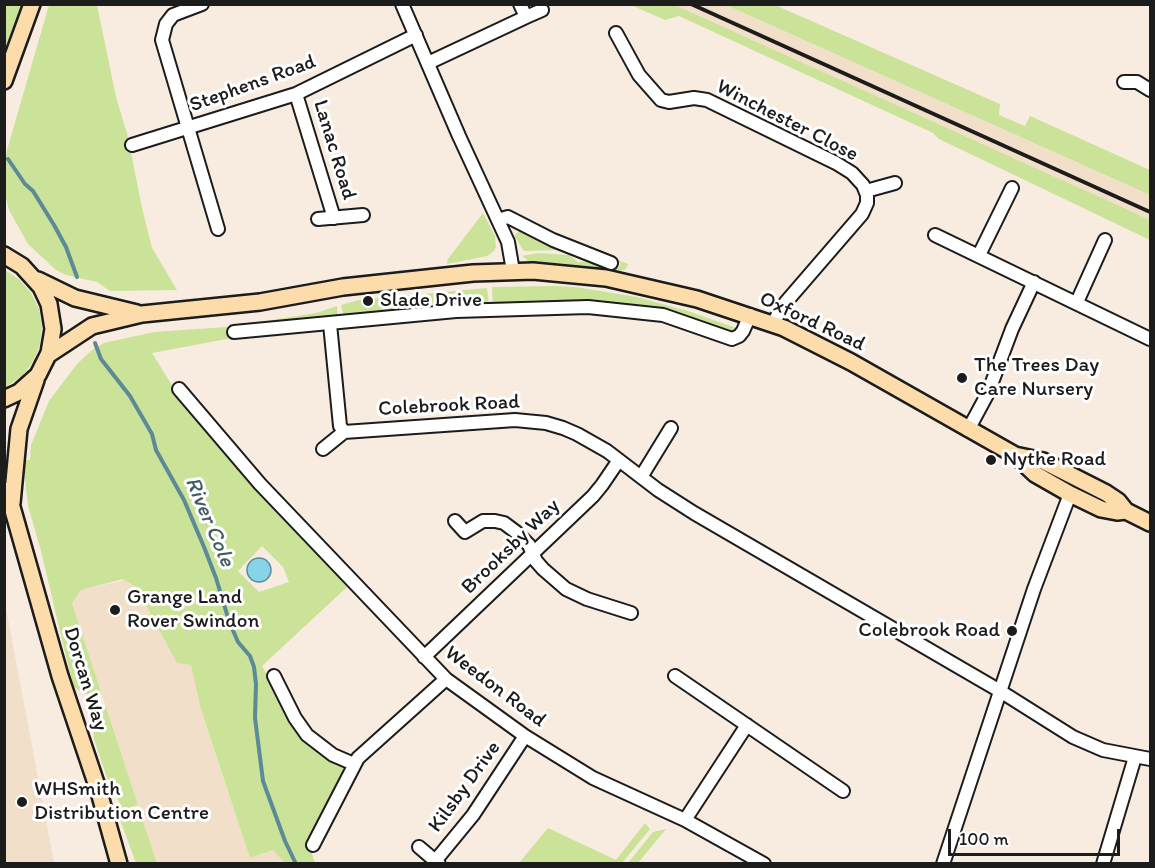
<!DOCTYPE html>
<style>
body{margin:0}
#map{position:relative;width:1155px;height:868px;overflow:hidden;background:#f7ecdf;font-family:Itim,sans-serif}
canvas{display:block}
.frame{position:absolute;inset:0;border:6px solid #1c1c1c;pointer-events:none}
.scale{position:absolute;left:948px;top:829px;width:172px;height:27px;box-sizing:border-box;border:3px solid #1c1c1c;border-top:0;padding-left:8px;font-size:18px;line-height:21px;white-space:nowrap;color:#1c1c1c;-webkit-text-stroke:4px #fff;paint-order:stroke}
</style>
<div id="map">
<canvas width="1155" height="868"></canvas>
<div class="frame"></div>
<div class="scale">100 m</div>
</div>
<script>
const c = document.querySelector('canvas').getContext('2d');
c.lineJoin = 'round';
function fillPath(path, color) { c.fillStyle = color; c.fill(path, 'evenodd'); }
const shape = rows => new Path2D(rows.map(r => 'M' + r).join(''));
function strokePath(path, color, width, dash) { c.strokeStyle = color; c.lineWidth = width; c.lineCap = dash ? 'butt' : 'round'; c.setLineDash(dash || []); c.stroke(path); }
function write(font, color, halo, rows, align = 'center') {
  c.font = font + ' Itim,sans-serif'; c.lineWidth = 6; c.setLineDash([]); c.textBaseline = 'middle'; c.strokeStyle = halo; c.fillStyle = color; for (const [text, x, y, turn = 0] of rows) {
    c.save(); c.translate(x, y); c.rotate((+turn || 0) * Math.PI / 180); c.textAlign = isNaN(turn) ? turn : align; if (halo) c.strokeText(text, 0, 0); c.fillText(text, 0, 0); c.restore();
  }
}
fillPath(shape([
 [675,5,726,5,1150,195,1150,220],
 [123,579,136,587,177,662,191,665,200,706,250,858,274,850,285,863,157,863,72,603,80,590,122,581],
 [4,603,5,603,54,863,5,863]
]), '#f1dfc9');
fillPath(shape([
 [5,5,24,5,5,52],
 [49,5,97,5,116,97,128,137,142,208,152,248,177,290,110,291,97,282,66,275,56,270,28,244,9,210,4,190,5,163,7,150],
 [631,5,675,5,1124,208,1150,220,1150,240,939,139,933,133,679,16,665,20],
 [726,5,775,5,1000,104,999,115,1025,126,1030,116,1150,170,1150,195],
 [483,213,495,236,496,247,494,251,487,256,447,264,448,259],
 [519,231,523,231,560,250,524,251,516,238,514,239,515,235],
 [538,253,569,255,578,262,590,261,607,266,619,267,621,263,617,262,618,260,628,264,626,269,616,272,531,263,522,256],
 [5,270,20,280,31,293,39,309,42,326,40,344,34,360,24,374,5,388],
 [556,286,575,287,637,297,688,311,739,329,733,334,646,307,615,304,493,305,492,287],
 [487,288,489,305,344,317,341,305,359,300],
 [337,306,338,318,233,331,232,338,152,353,178,395,227,457,347,587,262,666,283,702,342,764,344,777,307,839,315,863,285,863,273,850,250,858,200,706,191,665,177,663,136,587,123,579,81,590,72,603,102,695,84,694,73,686,41,551,28,506,23,460,30,460,31,445,49,401,77,364,92,350,104,343,154,332,227,327,316,313],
 [262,546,283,567,289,582,259,592,238,571],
 [106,707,138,805,122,810,111,781,108,781,94,739,93,722,99,712],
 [139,809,157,863,136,863,119,817],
 [645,823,650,829,622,863,519,863,548,828,616,860],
 [666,829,638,863,628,863,653,832]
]), '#cae399');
const water = shape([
 '247 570a12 12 0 1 1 24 0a12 12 0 1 1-24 0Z'
]);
fillPath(water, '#87d3e7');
strokePath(water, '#5c8a96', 1.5);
strokePath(shape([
 [8,159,25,184,33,191,54,225,66,247,77,277],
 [95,343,101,359,130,396,152,434,156,450,184,500,204,547,216,578,229,621,238,642,250,656,254,667,256,684,255,718,263,781,285,841,296,864]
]), '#5c8a96', 4);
const minor = shape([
 [202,4,173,15,166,24,162,40,218,229],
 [402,4,459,136,508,242,513,271],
 [526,17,542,10],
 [616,33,639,75,661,100,669,102,694,98,707,100,836,163,852,173,863,185,867,195,867,203,862,214,786,302,773,323],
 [428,63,526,17,520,4],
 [1124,82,1137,82,1150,90],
 [296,94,334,218],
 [132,145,296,94,416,35],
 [866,191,895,183],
 [318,219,363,215],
 [498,220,508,217,553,240,611,263],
 [935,235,1150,339],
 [979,255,1012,188],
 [1077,302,1105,240],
 [330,324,340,426,344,432],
 [234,332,456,311,588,307,663,315,732,339,739,336,743,331,750,315],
 [179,389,260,484,446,679,525,736,593,778,685,820,764,864],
 [968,430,988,393,1012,329,1034,282],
 [323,449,344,432,515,420,546,423,563,428,577,434,607,451,658,490,694,513,1000,691,1073,737,1103,750,1150,759],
 [641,477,671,428],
 [455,521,465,532,483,521,495,521,504,523,516,532,529,545,536,561,543,569,566,589,587,599,631,613],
 [424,657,593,496,602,485,619,460],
 [274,676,295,718,307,735,333,755,354,764],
 [675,676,843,791],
 [685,820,747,725],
 [313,845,358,758,446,679],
 [419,847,439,864],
 [436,860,473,815,525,736],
 [943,864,1034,589,1070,494],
 [1103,864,1135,757]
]);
const major = shape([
 [4,81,32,4],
 [4,255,22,266,41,287,49,304,53,329,49,353,38,375,19,392,4,399],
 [38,280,75,298,137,313],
 [48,355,92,326,142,314,260,302,343,287,473,273,533,271,606,278,697,299,784,328,851,362,1015,455,1035,474,1070,494,1101,509,1117,512,1126,511],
 [1015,455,1043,461,1106,493,1118,501,1126,511,1150,523],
 [4,490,12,507,60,676,99,792,119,864],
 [12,503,19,429,36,380]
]);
strokePath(minor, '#1c1c1c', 16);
strokePath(major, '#1c1c1c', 20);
strokePath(minor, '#fff', 12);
strokePath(major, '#fddcac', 15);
strokePath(shape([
 [691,4,1150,212]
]), '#1c1c1c', 4);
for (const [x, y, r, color] of [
 [368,301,6,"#1c1c1c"],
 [962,378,6,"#1c1c1c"],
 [991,460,6,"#1c1c1c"],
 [115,610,6,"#1c1c1c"],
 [1012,631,6,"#1c1c1c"],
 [22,802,6,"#1c1c1c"]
]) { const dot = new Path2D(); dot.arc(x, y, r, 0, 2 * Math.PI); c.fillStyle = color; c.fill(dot); strokePath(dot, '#fff', 2); }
write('21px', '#1c1c1c', '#fff', [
 ["Stephens Road",253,84,-20],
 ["Winchester Close",787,121,27],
 ["Lanac Road",334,150,73],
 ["Oxford Road",812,322,25],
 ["Colebrook Road",449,406,-3],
 ["Brooksby Way",511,547,-44],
 ["Dorcan Way",85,679,73],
 ["Weedon Road",495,687,37],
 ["Kilsby Drive",465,787,-54]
]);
write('21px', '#1c1c1c', '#fff', [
 ["Slade Drive",380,301],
 ["The Trees Day",974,366],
 ["Care Nursery",974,390],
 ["Nythe Road",1003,460],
 ["Grange Land",127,598],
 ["Rover Swindon",127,622],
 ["Colebrook Road",1000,631,"right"],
 ["WHSmith",34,790],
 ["Distribution Centre",34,814]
], 'left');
write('italic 22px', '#415c63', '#fff', [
 ["River Cole",209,522,67]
]);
</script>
